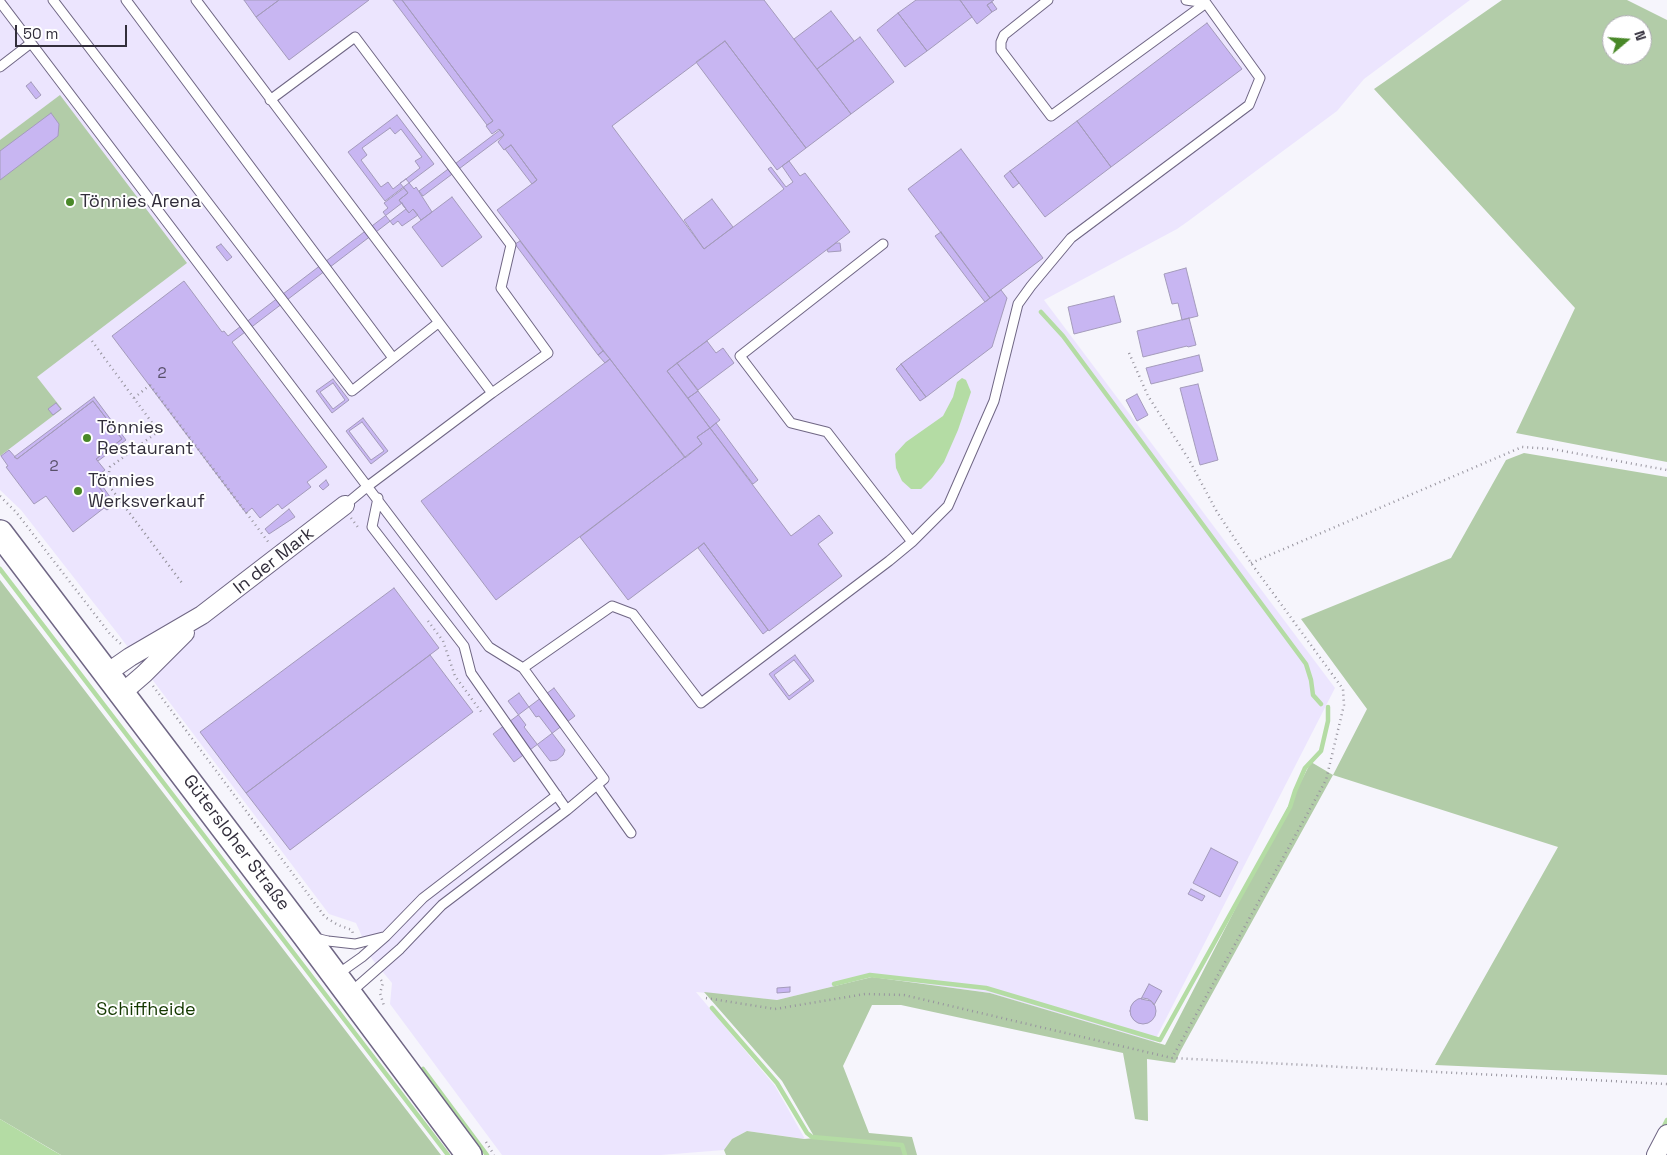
<!DOCTYPE html>
<meta charset="utf-8">
<style>
body{margin:0}
#map{position:relative;width:1667px;height:1155px;overflow:hidden;background:#f6f5fc;font-family:"Space Grotesk",sans-serif}
canvas{display:block}
.north{position:absolute;left:1602px;top:15px;width:50px;height:50px;box-sizing:border-box;background:#fff;border:1px solid #adabb1;border-radius:50%;rotate:72deg;font-size:14px;font-weight:700;line-height:20px;text-align:center;color:#322e3b}
.north::after{content:'';display:block;margin:auto;width:18px;height:22px;background:#498828;clip-path:polygon(50% 0,100% 100%,50% 72%,0 100%)}
.scale{position:absolute;left:15px;top:25px;width:112px;height:22px;box-sizing:border-box;border:2px solid #322e3b;border-top:0;padding-left:6px;font-size:15px;line-height:18px;white-space:nowrap;color:#322e3b;-webkit-text-stroke:4px #fff;paint-order:stroke}
</style>
<div id="map">
<canvas width="1667" height="1155"></canvas>
<div class="north">N</div>
<div class="scale">50 m</div>
</div>
<script>
const c = document.querySelector('canvas').getContext('2d');
c.lineJoin = 'round';
function fillPath(path, color) { c.fillStyle = color; c.fill(path, 'evenodd'); }
const shape = rows => new Path2D(rows.map(r => 'M' + r).join(''));
function strokePath(path, color, width, dash) { c.strokeStyle = color; c.lineWidth = width; c.lineCap = dash ? 'butt' : 'round'; c.setLineDash(dash || []); c.stroke(path); }
function write(font, color, halo, rows, align = 'center') {
  c.font = font + ' "Space Grotesk",sans-serif'; c.lineWidth = 4; c.setLineDash([]); c.textBaseline = 'middle'; c.strokeStyle = halo; c.fillStyle = color; for (const [text, x, y, turn = 0] of rows) {
    c.save(); c.translate(x, y); c.rotate((+turn || 0) * Math.PI / 180); c.textAlign = isNaN(turn) ? turn : align; if (halo) c.strokeText(text, 0, 0); c.fillText(text, 0, 0); c.restore();
  }
}
fillPath(shape([
 [0,0,1470,0,1364,79,1337,111,1187,222,1177,229,1044,300,1335,688,1154,1042,990,993,872,977,777,1000,696,992,775,1086,805,1139,747,1131,732,1139,724,1150,661,1155,502,1155,390,1004,392,983,372,959,356,923,329,914,118,634,21,510,0,490]
]), '#ece5fe');
fillPath(shape([
 [1502,0,1627,0,1667,20,1667,462,1516,433,1575,308,1374,89],
 [1612,25,1642,25,1642,55,1612,55],
 [60,95,187,263,37,377,62,409,0,456,0,140],
 [1524,453,1667,477,1667,1075,1435,1065,1558,847,1333,775,1181,1050,1175,1063,1147,1059,1148,1121,1135,1119,1123,1053,901,1005,872,1005,843,1066,869,1133,912,1137,917,1155,726,1155,724,1150,732,1139,747,1131,804,1139,815,1138,782,1081,704,992,777,1000,872,977,990,993,1165,1045,1311,762,1333,775,1367,709,1301,619,1451,558,1506,460],
 [0,580,441,1155,61,1155,0,1119]
]), '#b2cca8');
fillPath(shape([
 [962,378,966,380,971,392,958,430,944,462,932,478,921,489,911,489,902,481,896,468,895,454,906,442,943,416,953,397,957,382],
 [0,1119,52,1150,61,1155,0,1155]
]), '#b4dca4');
strokePath(shape([
 [1041,312,1063,336,1306,664,1311,680,1313,695,1321,704],
 [0,569,448,1155],
 [834,984,870,975,986,988,1160,1040,1290,807,1295,791,1305,768,1321,751,1328,721,1328,707],
 [712,1008,777,1083,807,1133,812,1137,902,1145,905,1155],
 [423,1069,487,1155],
 [1662,1130,1667,1120]
]), '#b4dca4', 4.5);
const building = shape([
 [244,0,279,0,256,17,244,0],
 [279,0,369,0,289,60,256,17,279,0],
 [393,0,402,0,493,121,487,125,393,0],
 [402,0,764,0,851,114,806,148,725,41,612,126,704,249,784,189,768,169,771,167,786,187,793,182,782,166,789,161,800,176,805,173,850,232,667,371,710,428,697,437,702,444,685,458,497,210,537,180,511,145,504,150,498,142,504,135,499,129,492,134,486,126,493,121,402,0],
 [916,0,960,0,972,17,927,51,898,13,916,0],
 [960,0,994,0,987,5,992,12,977,24,960,0],
 [992,2,997,9,992,12,987,5,992,2],
 [831,11,854,41,817,69,794,39,831,11],
 [898,13,927,51,905,67,877,30,898,13],
 [1207,23,1242,69,1111,167,1077,121,1207,23],
 [860,37,894,82,851,114,817,69,860,37],
 [725,41,806,148,777,170,696,62,725,41],
 [31,82,41,95,36,99,26,86,31,82],
 [51,113,59,124,58,136,0,180,0,151,51,113],
 [397,115,434,164,385,201,348,152,397,115],
 [1077,121,1111,167,1045,217,1010,171,1077,121],
 [390,128,395,134,401,129,422,157,415,161,420,168,393,189,388,182,381,187,361,160,367,155,362,148,390,128],
 [500,130,504,135,423,196,419,191,500,130],
 [511,145,537,180,532,184,505,149,511,145],
 [961,149,1043,258,990,298,908,189,961,149],
 [1010,171,1019,183,1013,188,1004,176,1010,171],
 [406,179,414,189,416,187,432,212,421,220,413,209,409,213,399,200,408,193,400,183,406,179],
 [404,188,408,193,399,200,409,213,413,209,418,215,402,226,398,221,393,225,383,212,388,208,384,203,404,188],
 [452,197,482,237,442,267,412,227,452,197],
 [712,199,733,227,704,249,684,220,712,199],
 [402,203,406,209,232,342,327,467,307,482,311,487,282,509,278,504,260,518,252,508,246,513,112,336,184,281,222,332,224,331,228,336,402,203],
 [941,232,990,298,985,302,935,236,941,232],
 [520,241,603,351,598,355,515,244,520,241],
 [836,243,840,243,841,251,828,252,827,250,836,243],
 [221,244,232,257,227,261,216,247,221,244],
 [1186,268,1198,316,1182,320,1178,303,1172,304,1164,274,1186,268],
 [1001,290,1007,298,992,347,926,397,901,364,1001,290],
 [1114,296,1121,322,1074,334,1068,307,1114,296],
 [1189,318,1196,345,1188,347,1187,346,1143,357,1137,331,1189,318],
 [707,341,716,353,723,348,734,363,698,390,677,363,707,341],
 [603,351,610,359,605,363,598,355,603,351],
 [1199,355,1203,371,1151,384,1146,368,1199,355],
 [610,359,685,457,496,600,421,501,610,359],
 [677,363,698,391,688,398,667,371,677,363],
 [901,364,926,397,920,401,896,369,901,364],
 [333,379,349,400,332,413,316,391,333,379],
 [333,383,345,400,333,409,320,392,333,383],
 [1198,384,1218,460,1200,465,1180,388,1198,384],
 [698,391,720,420,710,428,688,398,698,391],
 [1137,394,1148,415,1137,421,1126,400,1137,394],
 [94,397,126,440,98,461,96,459,122,439,93,401,17,459,14,457,94,397],
 [93,401,122,439,96,459,105,470,93,479,111,503,105,508,107,510,104,508,73,532,46,496,34,504,6,467,8,466,1,456,9,450,17,459,93,401],
 [56,403,61,409,53,415,48,409,56,403],
 [363,418,388,451,371,464,346,431,363,418],
 [362,422,384,451,371,460,349,431,362,422],
 [716,423,758,480,753,484,710,428,716,423],
 [710,428,791,536,819,515,833,533,818,544,842,576,769,631,704,543,628,600,580,537,702,444,697,437,710,428],
 [96,477,115,504,107,510,105,508,111,503,93,479,96,477],
 [326,480,329,485,323,490,319,486,326,480],
 [289,509,295,517,269,534,265,529,289,509],
 [704,543,768,630,763,634,698,548,704,543],
 [394,588,439,648,246,793,200,732,394,588],
 [430,655,473,712,290,850,246,793,430,655],
 [795,655,814,681,789,700,769,674,795,655],
 [794,660,810,680,789,696,774,675,794,660],
 [554,688,575,716,514,762,493,734,554,688],
 [519,693,536,717,539,716,565,750,563,755,557,760,550,761,524,727,526,725,508,701,519,693],
 [1211,848,1238,862,1220,897,1193,883,1211,848],
 [1191,889,1205,896,1202,901,1188,894,1191,889],
 [1149,984,1162,991,1154,1005,1151,1001,1141,999,1149,984],
 [790,987,790,992,777,993,777,988,790,987],
 '1130 1011a13 13 0 1 1 26 0a13 13 0 1 1-26 0Z'
]);
fillPath(building, '#c8b6f2');
strokePath(building, '#a49bbb', 1);
const lane = shape([
 [53,0,352,391,438,323],
 [126,0,393,358],
 [196,0,492,393,368,486,345,505],
 [1048,0,1004,35,1001,42,1001,50,1051,116,1206,3],
 [0,2,489,647,523,668,604,779,567,810,442,905,400,949,351,992],
 [0,67,31,43],
 [270,100,355,37,511,245,501,288,548,353,492,393],
 [883,244,740,356,791,423,827,432,912,542],
 [378,498,372,527,464,646,471,673,567,810],
 [523,668,612,606,633,614,701,703,889,561,912,542,948,506,994,401,1018,304,1031,286,1071,238,1249,105,1260,78,1206,3,1186,0],
 [597,785,631,833],
 [315,938,328,941,355,944,383,937],
 [338,974,362,957,386,936,423,898,557,795]
]);
const street = shape([
 [107,673,130,657,202,615,345,505],
 [122,693,144,674,185,633],
 [1656,1155,1667,1134]
]);
const secondary = shape([
 [0,533,305,935,469,1155]
]);
strokePath(lane, '#6f6684', 11);
strokePath(street, '#6f6684', 20);
strokePath(secondary, '#6f6684', 28);
strokePath(shape([
 [92,341,161,435],
 [1129,353,1148,396,1188,458,1217,512,1251,563,1343,689,1344,705,1326,780,1172,1058],
 [150,385,269,543],
 [134,398,150,385],
 [159,431,110,467,107,483,182,583],
 [0,496,16,512,110,634,121,644],
 [351,518,360,530],
 [1251,563,1522,447,1552,449,1667,470],
 [428,621,443,641,455,676,482,713],
 [153,686,325,917,338,925,352,930,353,934],
 [381,980,383,983,380,993,384,1006],
 [706,998,775,1009,865,994,904,995,1172,1058,1667,1084],
 [486,1142,494,1155]
]), '#97949e', 2.5, [1, 4]);
strokePath(lane, '#fff', 9);
strokePath(street, '#fff', 18);
strokePath(secondary, '#fff', 25);
for (const [x, y, r, color] of [
 [70,202,5,"#498828"],
 [87,438,5,"#498828"],
 [78,491,5,"#498828"]
]) { const dot = new Path2D(); dot.arc(x, y, r, 0, 2 * Math.PI); c.fillStyle = color; c.fill(dot); strokePath(dot, '#fff', 2); }
write('15px', '#585069', null, [
 ["2",162,374],
 ["2",54,467]
]);
write('18px', '#322e3b', '#fff', [
 ["Tönnies Arena",80,202],
 ["Tönnies",97,428],
 ["Restaurant",97,449],
 ["Tönnies",88,481],
 ["Werksverkauf",88,502]
], 'left');
write('18px', '#322e3b', '#fff', [
 ["In der Mark",274,561,-38],
 ["Gütersloher Straße",236,843,53]
]);
write('18px', '#143800', '#fff', [
 ["Schiffheide",146,1010]
]);
</script>
